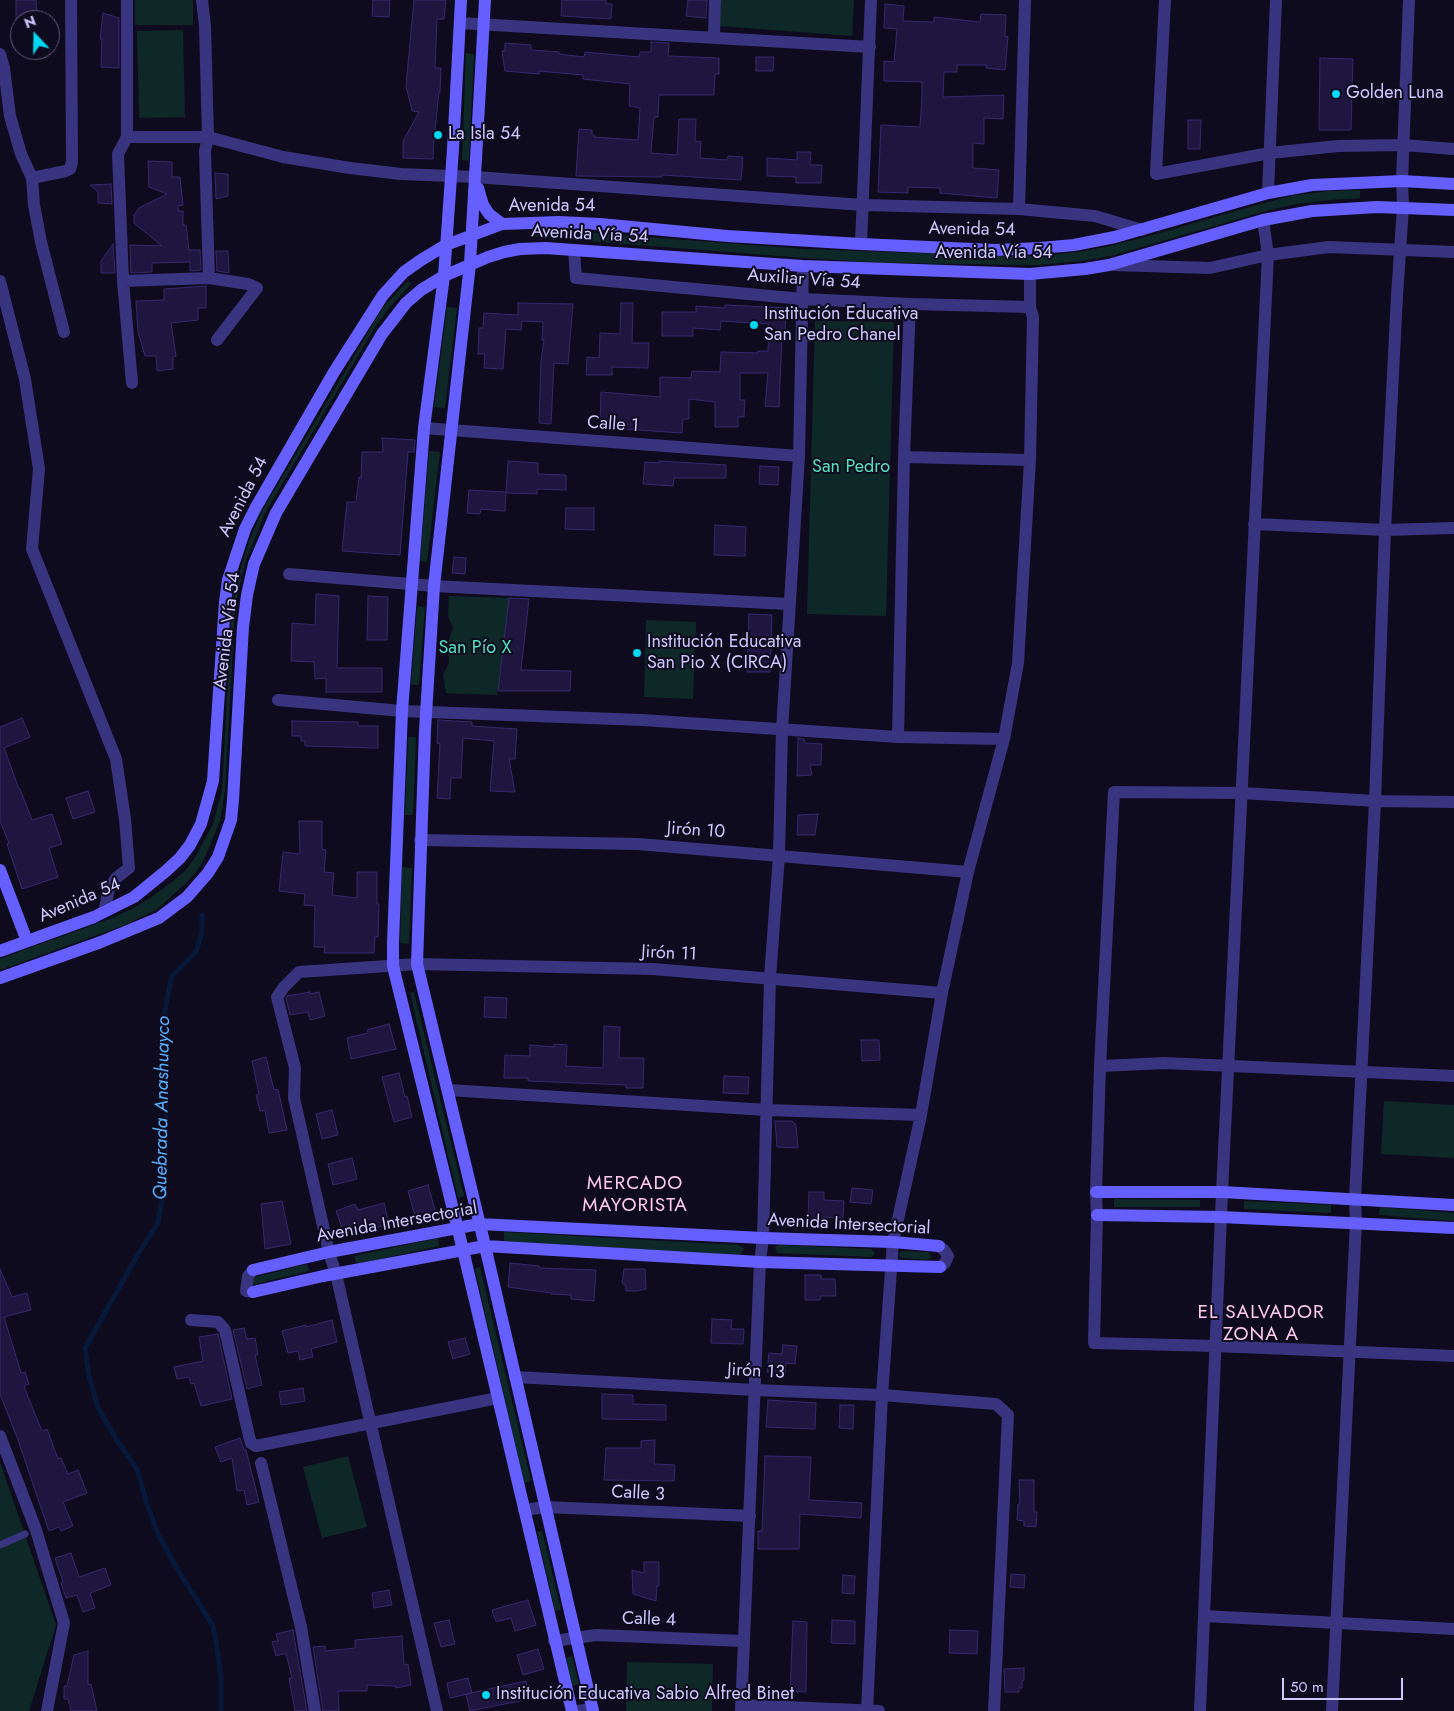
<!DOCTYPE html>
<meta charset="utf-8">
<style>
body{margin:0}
#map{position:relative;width:1454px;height:1711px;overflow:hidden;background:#0f0b1e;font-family:Jost,sans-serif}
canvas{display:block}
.north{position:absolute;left:10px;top:10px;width:50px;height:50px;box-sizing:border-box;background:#0f0b1e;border:1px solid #5c5778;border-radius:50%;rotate:339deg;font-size:14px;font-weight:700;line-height:20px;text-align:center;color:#cfc8ff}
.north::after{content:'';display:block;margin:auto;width:18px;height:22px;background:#00d8f3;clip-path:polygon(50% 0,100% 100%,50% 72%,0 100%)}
.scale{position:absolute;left:1282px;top:1678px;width:121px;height:22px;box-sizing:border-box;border:2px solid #cfc8ff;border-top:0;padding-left:6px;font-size:15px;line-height:18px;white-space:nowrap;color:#cfc8ff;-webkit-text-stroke:4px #0f0b1e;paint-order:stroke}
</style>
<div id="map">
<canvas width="1454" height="1711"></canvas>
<div class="north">N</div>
<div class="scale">50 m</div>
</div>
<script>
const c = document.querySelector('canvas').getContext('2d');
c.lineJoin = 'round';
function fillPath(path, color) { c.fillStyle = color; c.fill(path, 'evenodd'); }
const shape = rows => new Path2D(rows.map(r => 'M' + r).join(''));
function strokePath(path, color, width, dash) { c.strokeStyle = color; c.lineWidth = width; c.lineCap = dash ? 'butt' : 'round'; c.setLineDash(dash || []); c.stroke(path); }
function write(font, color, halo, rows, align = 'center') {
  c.font = font + ' Jost,sans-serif'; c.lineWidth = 4; c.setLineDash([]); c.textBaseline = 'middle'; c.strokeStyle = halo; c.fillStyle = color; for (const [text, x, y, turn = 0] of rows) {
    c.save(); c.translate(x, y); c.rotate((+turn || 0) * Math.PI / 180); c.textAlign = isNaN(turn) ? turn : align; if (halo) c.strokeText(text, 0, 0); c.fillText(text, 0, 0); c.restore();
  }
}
fillPath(shape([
 [135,0,193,0,193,25,135,25],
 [721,0,854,0,852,36,719,26],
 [183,30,185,117,139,118,137,31],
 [466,53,474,54,469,161,462,160],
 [1360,190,1360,198,1330,200,1296,204,1266,211,1111,256,1081,261,1038,265,883,263,805,258,535,237,534,231,581,232,805,249,997,256,1038,256,1079,252,1110,246,1160,233,1246,208,1295,195,1330,191],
 [408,281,411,284,388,309,375,327,265,513,245,563,235,607,225,790,220,821,205,857,196,872,185,884,156,910,122,926,0,970,0,959,112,918,132,909,150,898,173,881,186,870,196,856,213,824,222,790,232,606,235,588,249,541,262,511,372,326,384,306],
 [447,307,457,308,445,408,434,407],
 [815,321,894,322,886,616,807,614],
 [429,451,440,452,427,562,420,561],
 [449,596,509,598,497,695,446,693,443,675,449,663,449,658,446,647,453,629,448,615],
 [417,606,425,607,419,685,411,685],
 [646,620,696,622,693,699,644,697],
 [408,737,416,737,413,815,405,815],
 [402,867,412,868,409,944,400,943],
 [414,992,464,1196,458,1198,410,993],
 [1384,1101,1454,1105,1454,1158,1381,1154],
 [1114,1199,1200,1200,1200,1207,1114,1207],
 [1244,1201,1331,1205,1331,1213,1244,1209],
 [1380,1207,1454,1213,1454,1221,1379,1215],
 [504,1232,738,1245,743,1247,744,1249,741,1254,738,1255,504,1241],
 [438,1238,439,1246,357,1264,354,1256],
 [779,1245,871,1249,875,1253,872,1257,777,1253,775,1247],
 [901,1251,928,1252,930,1254,931,1258,928,1260,902,1258,899,1255],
 [307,1264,309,1271,251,1285,252,1278],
 [480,1267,531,1481,524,1483,475,1269],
 [348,1456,367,1527,322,1538,303,1467],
 [0,1462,56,1625,29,1711,0,1711],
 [542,1531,561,1610,555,1611,537,1532],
 [572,1656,579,1684,572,1686,566,1658],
 [627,1662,713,1664,712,1711,626,1711]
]), '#0e2828');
strokePath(shape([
 [202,915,202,932,196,952,172,976,165,1009,166,1118,164,1187,158,1223,137,1256,85,1348,89,1376,98,1408,118,1442,137,1469,147,1504,158,1534,175,1565,213,1626,217,1647,221,1679,221,1711]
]), '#07193b', 5);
const building = shape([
 [16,0,36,0,37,20,16,20,16,0],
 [373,0,390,0,389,17,372,16,373,0],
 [414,0,446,0,444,19,437,19,435,68,441,68,440,92,439,92,434,139,433,159,403,158,403,141,419,112,412,111,406,86,414,0],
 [562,0,606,0,606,4,612,4,611,19,561,16,562,0],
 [688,0,707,0,706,18,686,16,688,0],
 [885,4,904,6,903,21,934,22,934,17,980,22,981,14,1006,15,1005,36,1008,37,1005,70,986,68,987,65,957,65,957,72,944,72,943,97,1004,95,1003,119,984,118,984,144,973,143,973,168,999,170,997,198,940,193,940,188,908,187,908,193,878,192,881,125,920,127,922,95,922,82,884,81,884,61,894,62,897,29,884,28,885,4],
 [103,13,119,18,119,68,101,67,102,39,100,39,103,13],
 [651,42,669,43,668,56,719,58,719,74,715,74,714,95,659,95,658,117,654,117,651,153,677,155,679,119,696,119,695,141,701,142,700,158,727,160,728,156,743,157,741,180,662,175,662,177,576,176,579,129,592,130,592,134,594,135,594,137,638,140,640,108,629,106,630,84,583,79,583,75,539,71,539,74,505,71,502,51,505,51,505,43,531,45,531,50,559,52,559,54,584,57,585,52,639,57,640,52,651,52,651,42],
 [756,57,774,57,773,71,756,71,756,57],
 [1320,58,1353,59,1351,130,1319,130,1320,58],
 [1188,120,1201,120,1200,149,1188,149,1188,120],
 [797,152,811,152,810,165,822,165,821,183,796,183,796,177,767,176,767,158,797,160,797,152],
 [148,161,172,162,172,177,180,177,183,205,178,206,178,211,183,211,183,225,186,225,189,250,200,250,201,270,190,271,190,262,152,263,152,272,131,273,130,245,162,246,134,223,134,215,139,208,167,194,149,187,148,161],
 [215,173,228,174,228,196,216,199,215,173],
 [111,184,112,204,98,203,98,192,90,185,111,184],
 [113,244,115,273,101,273,101,261,113,244],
 [216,251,228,251,229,273,217,271,216,251],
 [206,286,206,308,198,308,198,320,171,323,176,356,173,357,173,369,157,371,156,356,145,356,138,332,136,301,164,300,164,289,206,286],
 [518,303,573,304,568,364,554,363,551,424,539,423,541,361,544,340,542,340,543,322,522,321,521,330,506,329,503,369,484,368,485,354,478,354,479,328,483,328,484,313,518,315,518,303],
 [621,303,633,303,632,343,649,343,648,368,612,367,612,375,586,375,587,357,599,358,600,333,620,334,621,303],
 [725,305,787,308,784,337,782,337,779,407,765,406,768,373,740,373,740,400,745,400,744,417,738,417,738,427,715,427,715,402,689,399,689,419,683,419,682,433,623,429,623,426,600,423,601,392,660,397,660,377,691,378,692,371,720,372,721,352,758,353,758,351,768,351,769,324,721,321,720,330,693,328,693,336,662,336,662,312,696,312,696,306,725,308,725,305],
 [382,438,415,440,414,452,408,452,400,555,342,551,347,502,356,502,359,477,361,478,362,452,383,452,382,438],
 [508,461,538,463,538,474,566,475,566,490,537,489,537,494,506,493,505,511,481,509,480,514,467,513,469,490,506,492,508,461],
 [659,461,726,465,726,478,674,478,673,486,643,484,645,462,659,463,659,461],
 [760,466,779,467,778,485,759,484,760,466],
 [566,508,594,508,594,530,565,529,566,508],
 [715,525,746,527,745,556,714,555,715,525],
 [454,557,466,558,465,574,452,573,454,557],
 [316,594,339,596,337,668,382,668,382,692,326,692,326,678,315,679,314,662,291,661,292,623,315,625,316,594],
 [368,596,388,597,387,640,367,640,368,596],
 [509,598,529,599,521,670,571,671,570,691,498,691,509,598],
 [749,614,772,615,770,672,747,672,749,614],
 [22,718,30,737,4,748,19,789,20,789,32,820,52,814,62,844,49,848,58,877,22,889,7,844,9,843,0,821,0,727,22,718],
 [438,720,472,722,472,726,517,729,515,759,509,759,515,792,490,791,494,741,463,738,461,778,451,778,450,799,437,798,440,744,437,743,438,720],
 [292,721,358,722,358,726,378,726,378,748,305,746,305,741,301,741,301,736,292,736,292,721],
 [798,738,804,739,805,743,822,744,821,765,810,765,812,775,797,776,798,738],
 [88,791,95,812,73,819,66,798,88,791],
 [818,814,815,835,797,835,798,815,818,814],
 [299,821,322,821,322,849,326,850,324,872,334,873,332,895,357,898,357,872,377,872,377,904,379,904,378,937,375,937,374,953,324,953,325,947,314,947,315,906,304,905,305,894,279,891,283,852,300,854,299,821],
 [310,992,310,994,319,992,325,1016,310,1020,308,1012,290,1015,286,998,287,996,310,992],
 [485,997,507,998,506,1018,484,1017,485,997],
 [389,1024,396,1049,351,1059,347,1038,368,1033,367,1030,389,1024],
 [604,1026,620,1027,619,1058,644,1058,643,1088,626,1088,626,1085,528,1081,528,1078,504,1078,505,1055,530,1056,530,1045,554,1047,554,1044,567,1045,566,1066,603,1068,604,1026],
 [861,1040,879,1040,880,1060,862,1061,861,1040],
 [266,1057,274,1090,278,1089,287,1130,269,1133,265,1110,260,1111,256,1095,259,1094,252,1061,266,1057],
 [399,1073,405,1097,407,1096,412,1117,394,1122,382,1077,399,1073],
 [724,1076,749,1077,748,1094,723,1093,724,1076],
 [332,1110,338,1135,322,1139,316,1114,332,1110],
 [775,1121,792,1121,796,1125,798,1148,777,1147,775,1121],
 [352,1158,357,1179,333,1185,328,1164,352,1158],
 [428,1185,435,1210,415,1216,408,1191,428,1185],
 [852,1188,873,1190,871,1204,850,1202,852,1188],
 [809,1192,824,1192,824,1200,844,1201,843,1218,823,1217,823,1220,808,1220,809,1192],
 [282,1201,291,1244,265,1249,261,1204,282,1201],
 [384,1203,389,1224,374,1228,374,1225,345,1236,336,1211,355,1204,358,1210,384,1203],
 [510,1263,539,1266,540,1268,596,1270,594,1301,571,1299,571,1295,551,1294,551,1293,508,1287,510,1263],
 [0,1269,12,1297,27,1293,31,1310,4,1317,21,1373,25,1372,29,1384,24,1386,28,1397,42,1431,47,1429,58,1459,61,1458,68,1474,78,1470,87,1493,63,1502,73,1526,61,1531,59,1527,49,1531,18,1440,0,1394,0,1269],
 [624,1269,645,1269,646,1289,637,1291,626,1291,625,1285,622,1283,624,1269],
 [805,1275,821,1275,821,1279,835,1279,836,1296,821,1296,820,1300,805,1300,805,1275],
 [712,1319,732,1320,731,1329,744,1329,743,1344,711,1343,712,1319],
 [332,1320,337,1342,311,1349,313,1357,300,1360,298,1351,288,1353,282,1331,306,1325,306,1327,332,1320],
 [244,1328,247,1339,255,1338,258,1355,255,1355,262,1385,247,1389,233,1330,244,1328],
 [218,1334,232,1399,201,1406,194,1383,191,1384,189,1377,177,1379,174,1367,203,1361,199,1337,218,1334],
 [465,1338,470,1354,453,1359,448,1342,465,1338],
 [783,1345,797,1346,795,1364,786,1363,785,1374,767,1372,769,1353,782,1354,783,1345],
 [303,1388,305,1401,281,1405,279,1392,303,1388],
 [602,1394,633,1395,633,1404,666,1405,666,1420,602,1419,602,1394],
 [768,1400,816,1403,815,1429,766,1427,768,1400],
 [840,1405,854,1405,853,1429,839,1428,840,1405],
 [240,1438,244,1450,246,1450,259,1502,247,1505,244,1490,237,1491,232,1458,221,1462,215,1447,240,1438],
 [655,1440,654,1464,675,1465,674,1481,604,1480,606,1448,641,1448,641,1441,655,1440],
 [765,1456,811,1457,809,1500,862,1503,861,1518,800,1514,799,1549,758,1549,758,1531,762,1531,765,1456],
 [1019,1480,1034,1480,1034,1512,1037,1512,1036,1527,1024,1526,1024,1521,1017,1520,1018,1504,1020,1504,1019,1480],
 [71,1553,79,1577,105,1568,111,1585,90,1593,95,1608,83,1612,77,1595,66,1598,61,1583,63,1582,55,1558,71,1553],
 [644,1562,659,1562,659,1586,657,1586,656,1601,633,1594,632,1570,644,1573,644,1562],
 [1011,1574,1025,1575,1024,1588,1010,1587,1011,1574],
 [843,1575,855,1576,854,1594,842,1593,843,1575],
 [389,1590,392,1605,374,1608,372,1593,389,1590],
 [528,1600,536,1625,515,1631,511,1618,496,1622,492,1610,528,1600],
 [449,1620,455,1644,441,1647,434,1623,449,1620],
 [832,1620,855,1621,855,1644,831,1643,832,1620],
 [793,1621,807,1622,806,1692,790,1691,793,1621],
 [293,1630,293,1631,307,1711,295,1711,289,1678,292,1678,286,1653,276,1656,272,1642,278,1641,276,1634,293,1630],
 [950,1630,978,1631,977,1654,949,1653,950,1630],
 [402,1636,404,1665,408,1664,411,1685,396,1688,396,1686,367,1685,367,1691,338,1691,339,1711,323,1711,313,1647,325,1646,325,1651,355,1648,355,1640,402,1636],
 [538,1649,544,1669,523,1675,517,1655,538,1649],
 [88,1651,88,1685,91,1684,97,1711,71,1711,68,1699,64,1699,64,1686,67,1686,74,1655,88,1651],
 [1024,1668,1024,1680,1022,1681,1022,1688,1019,1688,1019,1692,1005,1692,1004,1669,1024,1668],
 [468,1678,472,1693,450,1698,447,1683,468,1678],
 [526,1681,530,1699,470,1711,466,1694,526,1681]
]);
fillPath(building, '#1f1640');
strokePath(building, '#36286d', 1);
strokePath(shape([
 [0,1545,25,1534]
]), '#38347f', 7);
strokePath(shape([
 [127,0,127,137,118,154,123,281,132,383],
 [202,0,205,26,208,137,205,151,209,278],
 [1165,0,1156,174,1270,153,1338,146,1403,145,1454,149],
 [460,23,870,47],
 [714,37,715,0],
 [0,54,4,68,10,116,21,154,32,178,34,205,41,242,64,332],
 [127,137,208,137,283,157,350,168,401,174,475,177,863,205,1019,209,1095,216,1142,230],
 [32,178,66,171,70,169,72,162,71,0],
 [1268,193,1276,0],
 [1019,209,1025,0],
 [861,244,871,0],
 [574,250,576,278,803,299,910,304,1030,307],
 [1113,265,1210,268,1268,255,1329,247,1454,252],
 [0,281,25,379,39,469,32,549,116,759,125,819,129,868,116,878,109,889,104,912],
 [123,281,209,278,248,284,257,288,217,340],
 [424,428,799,456],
 [904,457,1030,460],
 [1254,524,1385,530,1454,528],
 [289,574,434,586,789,604],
 [278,700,402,711,642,720,898,737,1004,739],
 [898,737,904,457,910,304],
 [1454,802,1375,801,1242,793,1114,792,1100,1066,1096,1192,1097,1215,1094,1343,1216,1346,1454,1356],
 [420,840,638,844,968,872],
 [1100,1066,1165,1063,1454,1076],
 [448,1090,767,1110,921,1115],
 [939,1246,944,1250,948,1256,945,1263,940,1267],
 [253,1292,246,1291,248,1276,253,1270],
 [191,1320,218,1322,225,1330,249,1436,251,1443,256,1446,498,1398],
 [515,1377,755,1390,882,1395,996,1404,1008,1415,994,1711],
 [0,1436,36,1530,64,1623,47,1711],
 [261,1463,301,1627,315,1711],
 [524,1510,546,1507,750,1516],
 [1204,1616,1454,1629],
 [554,1641,596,1635,743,1641],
 [741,1705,879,1711],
 [437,1711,336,1274,329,1252,294,1098,295,1068,277,997,284,987,299,972,417,964,653,969,942,993],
 [577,1711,593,1709],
 [741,1711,760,1262,763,1238,770,978,779,855,782,730,799,456,803,266],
 [867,1711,882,1395,893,1242,921,1115,942,993,968,872,1004,739,1018,663,1030,460,1033,317,1030,307,1030,274],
 [1200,1711,1222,1192,1268,255,1263,220],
 [1332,1711,1356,1222,1355,1199,1375,801,1385,530,1397,296,1403,207,1402,181,1409,0]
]), '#38347f', 12);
strokePath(shape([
 [461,0,453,149,444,276,424,428,402,711,393,942,393,966,463,1250,572,1711],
 [485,0,470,264,434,586,425,730,417,964,485,1246,593,1711],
 [478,188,483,205,489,214,502,224],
 [0,870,27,941],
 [0,951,94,917,134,897,166,871,180,858,190,845,201,824,213,781,225,602,228,580,245,529,256,507,334,372,383,295,404,272,421,260,446,245,502,224,559,222,600,224,727,236,861,244,995,250,1040,248,1074,245,1115,237,1268,193,1312,185,1402,181,1454,184],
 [0,978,101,942,159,918,187,897,208,873,218,857,231,820,233,800,243,627,247,595,254,564,276,513,382,334,406,303,421,290,444,276,488,257,504,252,520,249,545,248,803,266,1030,274,1085,269,1109,265,1263,220,1312,211,1377,207,1454,210],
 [1096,1192,1222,1192,1454,1205],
 [1097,1215,1221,1217,1454,1228],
 [253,1270,329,1252,479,1224,763,1238,893,1242,939,1246],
 [253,1292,323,1276,485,1246,760,1262,940,1267]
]), '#655fff', 12);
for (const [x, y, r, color] of [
 [1336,94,5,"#00d8f3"],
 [438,135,5,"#00d8f3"],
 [754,325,5,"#00d8f3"],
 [637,653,5,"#00d8f3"],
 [486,1695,5,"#00d8f3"]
]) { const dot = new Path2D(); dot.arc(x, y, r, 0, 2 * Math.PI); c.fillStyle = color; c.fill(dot); strokePath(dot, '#0f0b1e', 2); }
write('18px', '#cfc8ff', '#0f0b1e', [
 ["Golden Luna",1346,94],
 ["La Isla 54",448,135],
 ["Institución Educativa",764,315],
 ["San Pedro Chanel",764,336],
 ["Institución Educativa",647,643],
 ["San Pio X (CIRCA)",647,664],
 ["Institución Educativa Sabio Alfred Binet",496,1695]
], 'left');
write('18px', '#cfc8ff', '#0f0b1e', [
 ["Avenida 54",552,207],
 ["Avenida 54",972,230,1],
 ["Avenida Vía 54",590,235,3],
 ["Avenida Vía 54",994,254],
 ["Auxiliar Vía 54",804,280,4],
 ["Calle 1",613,425,4],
 ["Avenida 54",244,497,-63],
 ["Avenida Vía 54",228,631,-83],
 ["Jirón 10",696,831,4],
 ["Avenida 54",80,901,-23],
 ["Jirón 11",669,954,3],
 ["Avenida Intersectorial",397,1223,-10],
 ["Avenida Intersectorial",849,1225,3],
 ["Jirón 13",756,1372,3],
 ["Calle 3",638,1494,3],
 ["Calle 4",649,1620,2]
]);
write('18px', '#51e3c0', '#0f0b1e', [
 ["San Pedro",851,468],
 ["San Pío X",475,649]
]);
write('italic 19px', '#56afff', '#0f0b1e', [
 ["Quebrada Anashuayco",163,1108,-89]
]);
c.letterSpacing = '1px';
write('19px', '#ffcaeb', '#0f0b1e', [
 ["MERCADO",635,1184],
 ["MAYORISTA",635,1206],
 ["EL SALVADOR",1261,1313],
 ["ZONA A",1261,1335]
]);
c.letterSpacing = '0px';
</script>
